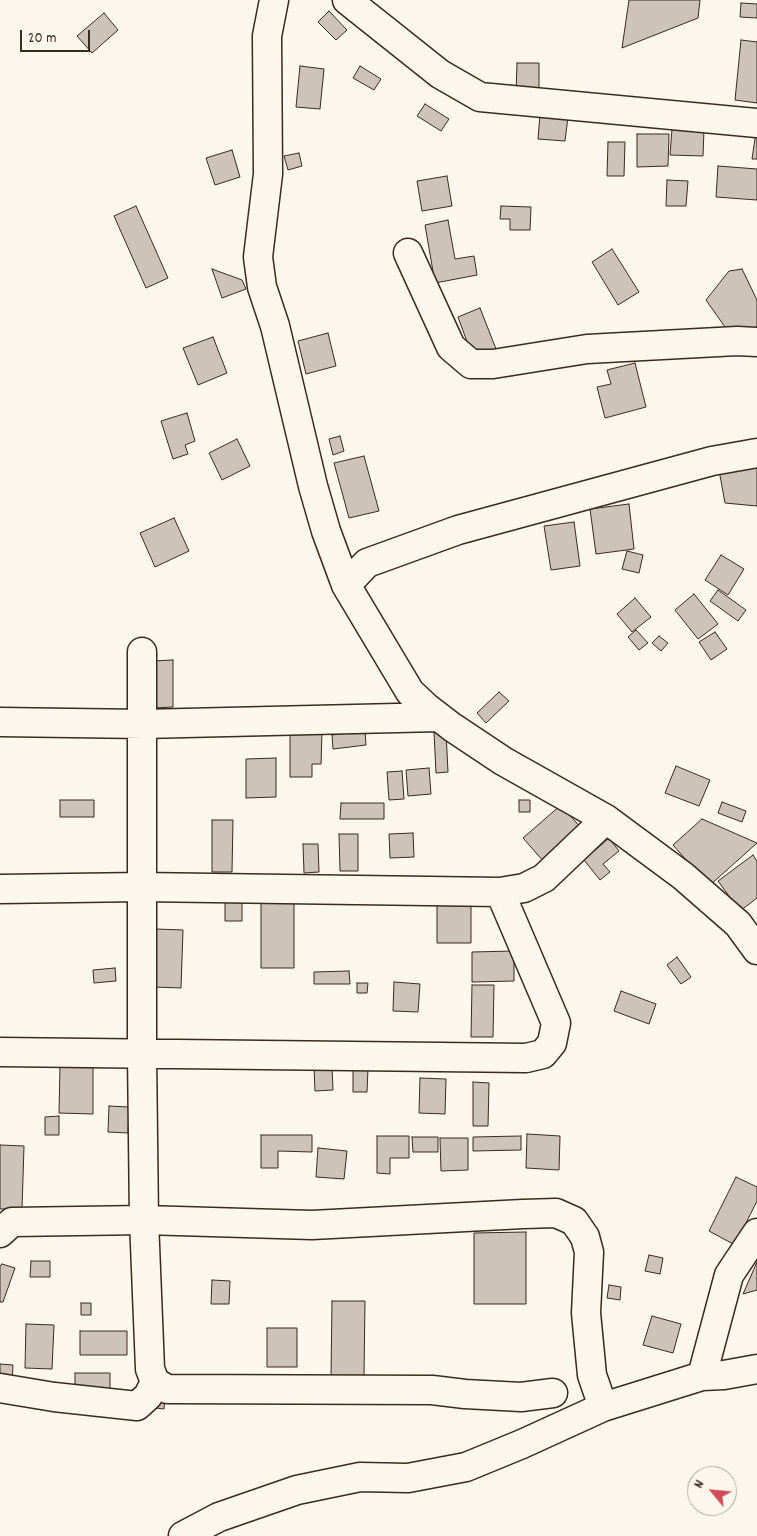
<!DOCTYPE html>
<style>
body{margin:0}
#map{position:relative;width:757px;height:1536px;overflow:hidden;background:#fbf7ec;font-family:Dekko,sans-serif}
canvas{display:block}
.north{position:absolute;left:687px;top:1466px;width:50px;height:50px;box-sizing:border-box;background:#fbf7ec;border:1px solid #aea59a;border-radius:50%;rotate:298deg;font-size:14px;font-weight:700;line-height:20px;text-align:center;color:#3b2a1e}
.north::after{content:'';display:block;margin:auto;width:18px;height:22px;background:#d1495b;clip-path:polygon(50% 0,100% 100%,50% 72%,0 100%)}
.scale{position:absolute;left:20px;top:30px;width:70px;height:22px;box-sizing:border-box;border:2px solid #3b2a1e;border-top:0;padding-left:6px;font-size:15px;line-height:18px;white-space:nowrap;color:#3b2a1e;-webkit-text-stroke:4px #fbf7ec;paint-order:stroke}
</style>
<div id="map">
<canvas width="757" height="1536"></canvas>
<div class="north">N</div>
<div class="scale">20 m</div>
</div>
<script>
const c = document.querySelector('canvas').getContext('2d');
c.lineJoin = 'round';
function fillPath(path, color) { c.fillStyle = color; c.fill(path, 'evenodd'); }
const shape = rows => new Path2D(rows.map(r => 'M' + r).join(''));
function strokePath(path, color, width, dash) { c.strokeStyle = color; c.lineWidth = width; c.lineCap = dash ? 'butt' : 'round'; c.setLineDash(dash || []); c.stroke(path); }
const building = shape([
 [629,0,700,0,698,18,622,48,629,0],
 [741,3,757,4,757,18,740,17,741,3],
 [329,11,347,30,336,40,318,22,329,11],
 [104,13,118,30,92,53,77,36,104,13],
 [741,40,757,42,757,103,735,100,741,40],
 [517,63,539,63,539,96,516,96,517,63],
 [300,66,324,69,320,109,296,107,300,66],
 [360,66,381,79,374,90,353,78,360,66],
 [425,104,449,119,441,131,417,116,425,104],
 [540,114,568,117,565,141,538,139,540,114],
 [672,129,704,130,703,156,670,155,672,129],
 [756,132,757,132,757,159,752,159,756,132],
 [637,134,669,134,668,166,637,167,637,134],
 [608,142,625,142,624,176,607,176,608,142],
 [232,150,240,177,215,185,206,158,232,150],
 [299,153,302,166,288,170,284,156,299,153],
 [718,166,757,169,757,200,716,197,718,166],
 [447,176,452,206,422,211,417,181,447,176],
 [667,180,688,181,686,206,666,206,667,180],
 [136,206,168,278,146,288,114,216,136,206],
 [501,206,531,207,530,230,510,230,510,219,500,219,501,206],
 [448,220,455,259,474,256,477,275,435,283,425,225,448,220],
 [612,249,639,292,618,305,592,262,612,249],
 [212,269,242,280,246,289,222,298,212,269],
 [742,269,757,300,757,338,732,337,706,300,729,271,742,269],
 [480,308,496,349,473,358,458,317,480,308],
 [328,333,336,366,306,374,298,341,328,333],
 [213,337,227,373,198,385,183,348,213,337],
 [635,363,646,407,605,418,597,387,611,384,607,370,635,363],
 [187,413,195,441,185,445,188,454,173,459,161,421,187,413],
 [340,436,344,451,333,455,329,439,340,436],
 [237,439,250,466,222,480,209,453,237,439],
 [364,456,379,511,349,518,334,463,364,456],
 [757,463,757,506,725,503,719,470,757,463],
 [629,504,634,549,596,554,590,509,629,504],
 [174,518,189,551,155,567,140,533,174,518],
 [574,522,580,566,551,570,544,526,574,522],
 [627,551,643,555,639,573,622,569,627,551],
 [721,555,744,569,728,595,705,580,721,555],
 [718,590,746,610,738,621,710,601,718,590],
 [694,594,718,624,698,639,675,610,694,594],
 [635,598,651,617,632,632,617,614,635,598],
 [636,630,648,643,639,650,628,637,636,630],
 [715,632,727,649,711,660,699,642,715,632],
 [659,636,668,643,661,651,652,643,659,636],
 [173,660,173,707,153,708,153,661,173,660],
 [499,692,509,701,486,723,477,713,499,692],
 [365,731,366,745,333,749,332,735,365,731],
 [446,731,448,772,436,773,434,732,446,731],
 [290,732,322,732,321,764,312,764,312,777,290,777,290,732],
 [276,758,276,797,246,798,246,759,276,758],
 [676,766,710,780,699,806,665,793,676,766],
 [429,768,431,794,408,796,406,770,429,768],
 [402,771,404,799,389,800,387,772,402,771],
 [60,800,94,800,94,817,60,817,60,800],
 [519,800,530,800,530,812,519,812,519,800],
 [722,802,746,811,742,822,718,813,722,802],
 [341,803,384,803,384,819,340,819,341,803],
 [561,805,581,828,544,862,523,838,561,805],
 [702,819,757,843,709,886,673,845,702,819],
 [212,820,233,820,232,872,212,872,212,820],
 [413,833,414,857,390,858,389,834,413,833],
 [339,834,358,834,358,871,340,871,339,834],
 [609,838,619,851,603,864,610,872,600,880,584,860,609,838],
 [303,844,318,844,319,872,304,873,303,844],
 [753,855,757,861,757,898,740,911,718,881,753,855],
 [225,899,242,899,242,921,225,921,225,899],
 [437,900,471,900,471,943,437,943,437,900],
 [261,901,294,901,294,968,261,968,261,901],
 [156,929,183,930,181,988,154,987,156,929],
 [514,951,514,981,472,982,472,952,514,951],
 [677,957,691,977,681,984,667,965,677,957],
 [115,968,116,981,94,983,93,970,115,968],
 [349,971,350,984,314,984,314,972,349,971],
 [394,982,420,984,418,1012,393,1011,394,982],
 [357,983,368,983,367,993,357,993,357,983],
 [472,985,494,985,493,1037,471,1037,472,985],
 [621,991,656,1004,649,1024,614,1011,621,991],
 [60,1067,93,1067,93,1114,59,1113,60,1067],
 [332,1067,333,1090,315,1091,314,1068,332,1067],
 [353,1068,368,1068,367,1092,353,1092,353,1068],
 [420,1078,446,1079,445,1114,419,1113,420,1078],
 [473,1082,489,1083,488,1126,473,1126,473,1082],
 [109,1106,129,1107,128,1133,108,1132,109,1106],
 [59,1116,59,1135,45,1135,45,1117,59,1116],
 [527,1134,560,1136,559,1170,526,1168,527,1134],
 [261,1135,312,1135,312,1152,278,1151,278,1168,261,1168,261,1135],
 [377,1136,409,1136,409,1158,390,1158,390,1174,377,1173,377,1136],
 [521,1136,521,1150,473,1151,473,1137,521,1136],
 [412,1137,438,1137,438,1152,413,1152,412,1137],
 [440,1138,468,1138,468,1170,441,1171,440,1138],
 [0,1145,24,1146,22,1209,0,1209,0,1145],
 [318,1148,347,1151,344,1179,316,1177,318,1148],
 [736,1177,757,1187,757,1201,735,1245,709,1231,736,1177],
 [526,1232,526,1304,474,1304,474,1233,526,1232],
 [649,1255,663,1258,660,1274,645,1271,649,1255],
 [31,1261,50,1261,50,1277,30,1277,31,1261],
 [757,1262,757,1290,743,1294,757,1262],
 [2,1264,15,1268,3,1302,0,1302,0,1266,2,1264],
 [212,1280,230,1281,229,1304,211,1304,212,1280],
 [609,1285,621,1287,620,1300,607,1298,609,1285],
 [332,1301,365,1301,364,1377,331,1377,332,1301],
 [81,1303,91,1303,91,1315,81,1315,81,1303],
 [652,1316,681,1324,673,1353,643,1345,652,1316],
 [26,1324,54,1325,52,1369,25,1368,26,1324],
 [267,1328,297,1328,297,1367,267,1367,267,1328],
 [80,1331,127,1331,127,1355,80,1355,80,1331],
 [0,1364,13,1365,12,1381,0,1381,0,1364],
 [75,1373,110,1373,110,1396,75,1396,75,1373],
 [157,1394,165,1394,164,1409,156,1408,157,1394]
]);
fillPath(building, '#ccc4b9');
strokePath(building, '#3b2a1e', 1);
const minor = shape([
 [274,0,267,36,268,174,258,257,262,287,275,326,313,486,326,531,346,585,410,692,426,707,452,727,503,761,606,819,683,876,738,924,757,950],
 [347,0,440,74,480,97,757,123],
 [408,253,451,347,471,364,493,364,587,349,737,341,757,342],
 [346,585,367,563,458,530,712,461,757,453],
 [142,652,142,1054,144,1220,150,1369,155,1382,167,1389,432,1390,465,1394,521,1397,553,1393],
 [0,722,143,724,439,717],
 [0,889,141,887,500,892,524,888,544,878,606,819],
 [0,1052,526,1058,543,1054,552,1043,556,1023,500,892],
 [0,1233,12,1222,144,1220,312,1225,523,1214,556,1213,574,1221,585,1237,589,1252,586,1313,592,1375,603,1407],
 [702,1376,729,1275,757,1233],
 [0,1388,54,1397,137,1406,148,1396,155,1382],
 [183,1536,219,1517,297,1490,360,1477,408,1478,466,1467,522,1444,603,1407,702,1376,724,1375,757,1369]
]);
strokePath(minor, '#3b2a1e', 31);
strokePath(minor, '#fbf7ec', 28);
</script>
